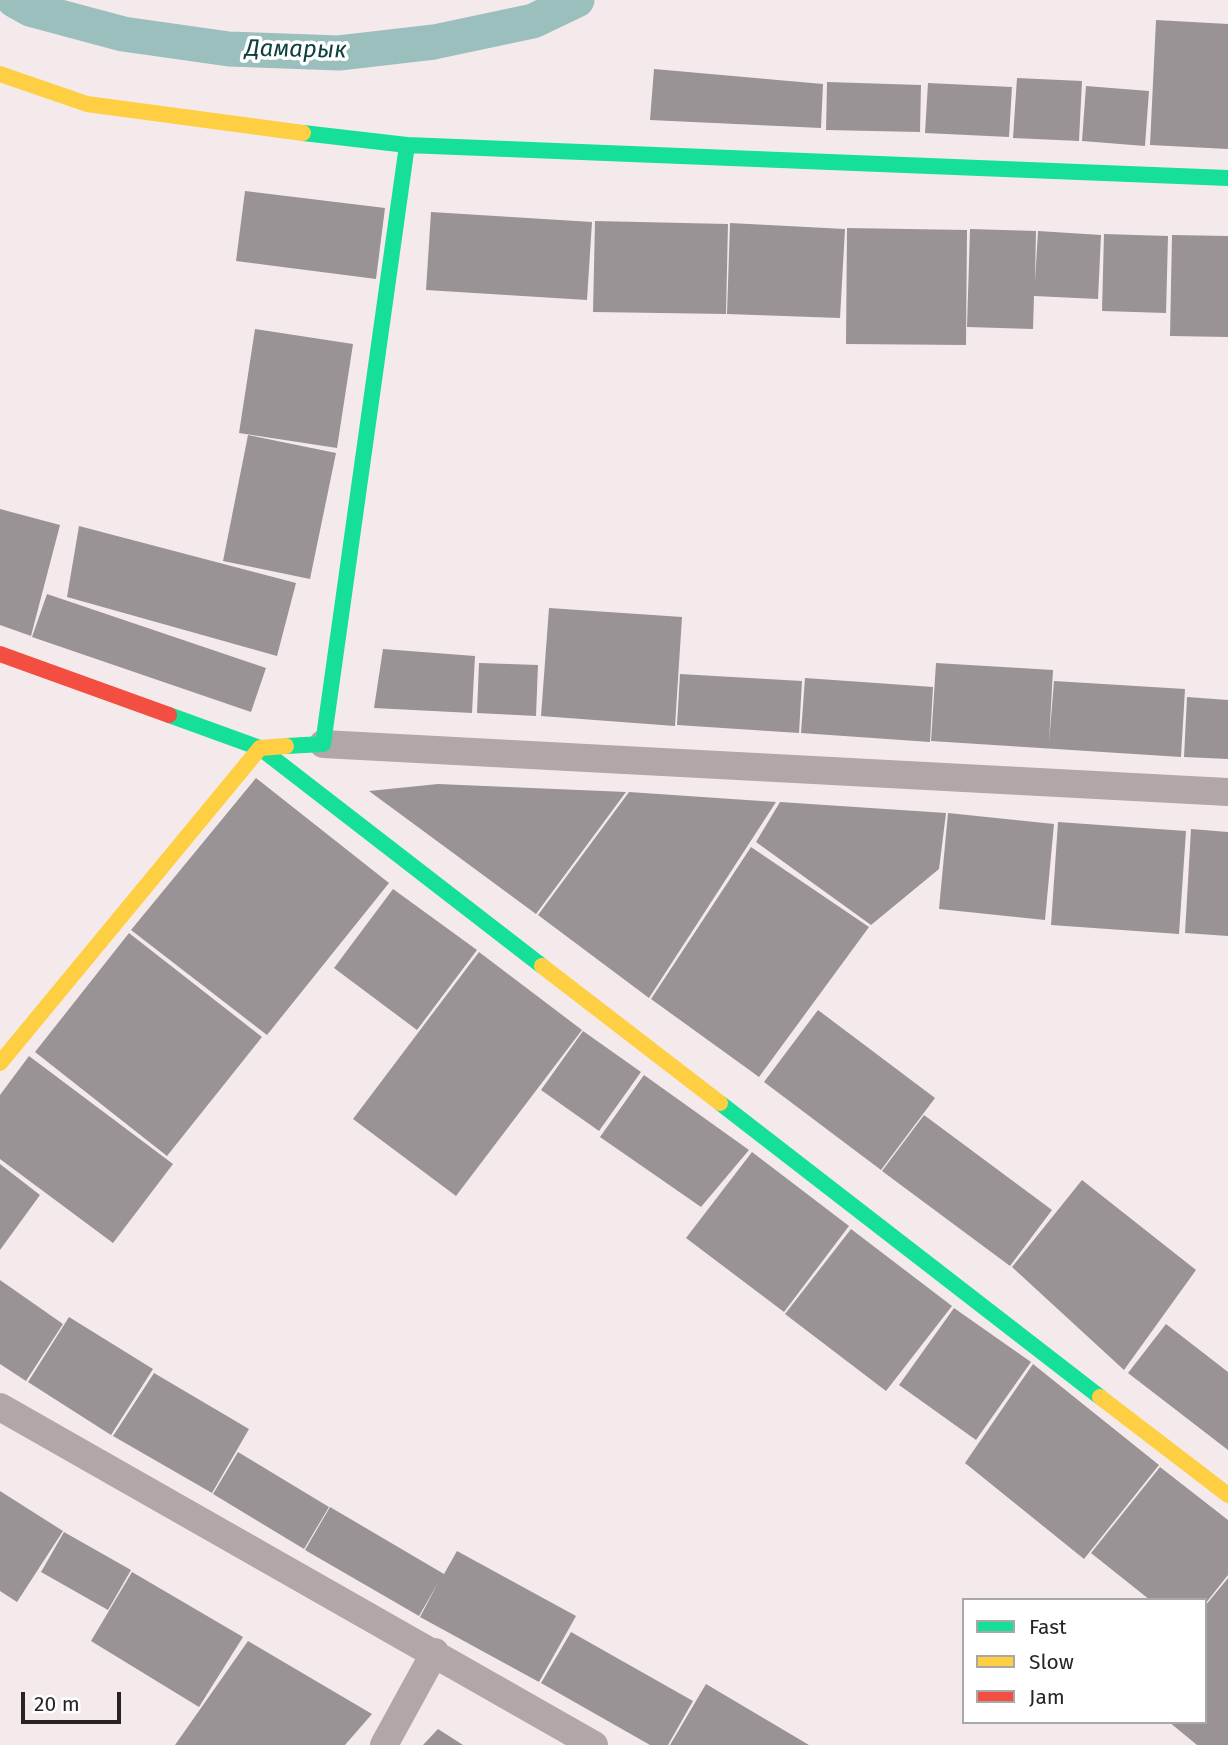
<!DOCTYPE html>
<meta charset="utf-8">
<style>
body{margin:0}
#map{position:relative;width:1228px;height:1745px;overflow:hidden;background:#f4eaec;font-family:"Fira Sans",sans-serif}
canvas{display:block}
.legend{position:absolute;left:962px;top:1598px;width:245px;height:126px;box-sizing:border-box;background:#fff;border:2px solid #a9a7a7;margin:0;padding:9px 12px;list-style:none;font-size:21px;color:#292324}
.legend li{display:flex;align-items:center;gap:14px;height:35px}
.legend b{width:35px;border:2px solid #a9a7a7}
.scale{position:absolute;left:21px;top:1692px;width:100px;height:32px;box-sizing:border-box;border:4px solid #292324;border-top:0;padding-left:9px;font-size:21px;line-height:24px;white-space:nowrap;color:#292324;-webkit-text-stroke:5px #fff;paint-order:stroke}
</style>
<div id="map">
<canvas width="1228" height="1745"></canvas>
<ul class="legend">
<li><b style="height:9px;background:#16e098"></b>Fast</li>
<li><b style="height:9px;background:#ffcf43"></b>Slow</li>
<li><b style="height:9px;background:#f24e42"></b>Jam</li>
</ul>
<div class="scale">20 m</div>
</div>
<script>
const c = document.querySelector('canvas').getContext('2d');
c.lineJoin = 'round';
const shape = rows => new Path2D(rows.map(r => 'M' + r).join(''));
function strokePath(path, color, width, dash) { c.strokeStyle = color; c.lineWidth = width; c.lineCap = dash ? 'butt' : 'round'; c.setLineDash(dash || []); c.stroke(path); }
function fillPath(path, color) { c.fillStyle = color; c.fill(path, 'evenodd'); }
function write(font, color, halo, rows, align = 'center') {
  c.font = font + ' "Fira Sans",sans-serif'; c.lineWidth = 7; c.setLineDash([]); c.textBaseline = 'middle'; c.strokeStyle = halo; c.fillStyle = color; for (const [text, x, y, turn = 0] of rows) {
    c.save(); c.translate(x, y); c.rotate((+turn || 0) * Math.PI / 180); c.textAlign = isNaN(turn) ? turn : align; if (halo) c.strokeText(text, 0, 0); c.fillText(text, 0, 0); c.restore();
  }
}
strokePath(shape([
 [14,0,30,9,123,34,229,49,339,53,434,42,533,21,577,0]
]), '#9bbfbc', 35);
fillPath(shape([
 [1156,20,1228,24,1228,149,1150,145],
 [654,69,823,84,821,128,650,120],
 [1017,78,1082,81,1079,141,1013,138],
 [827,82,921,85,920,132,826,130],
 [928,83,1012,87,1009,137,925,133],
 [1086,86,1149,91,1145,146,1082,141],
 [245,191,385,208,376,279,236,261],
 [431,212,592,222,587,300,426,290],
 [595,221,728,224,726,314,593,312],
 [730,223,845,229,840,318,727,314],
 [847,228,967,230,966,345,846,344],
 [970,229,1036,231,1035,282,1038,231,1101,235,1098,299,1034,296,1033,329,967,327],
 [1104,234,1168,236,1166,313,1102,311],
 [1172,235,1228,236,1228,337,1170,336],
 [255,329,353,344,337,448,239,433],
 [248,435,336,453,310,579,223,561],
 [0,509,60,525,31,636,0,625],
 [79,526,296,583,277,656,67,597],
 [47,594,266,668,251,712,32,637],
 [549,608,682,617,675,726,541,716],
 [383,649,475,656,472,713,374,708],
 [479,663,538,665,536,716,477,713],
 [936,663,1053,670,1049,743,1054,681,1185,689,1181,757,931,741],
 [680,674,802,681,799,733,677,725],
 [805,678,933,687,930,742,801,733],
 [1187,697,1228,700,1228,759,1184,757],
 [256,778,389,883,267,1035,131,930],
 [438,784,626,792,536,914,369,791],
 [629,792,776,802,649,998,538,915],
 [780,802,946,813,939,869,871,925,756,842],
 [948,813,1054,824,1045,920,939,909],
 [1058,822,1186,831,1179,934,1051,925],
 [1191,829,1228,832,1228,936,1185,933],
 [751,847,869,927,759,1077,651,999],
 [393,889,477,950,417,1030,334,968],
 [129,933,262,1037,167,1156,35,1052],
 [479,952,582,1030,456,1196,353,1119],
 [818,1010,935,1098,881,1170,764,1082],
 [583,1031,641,1072,599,1131,541,1090],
 [29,1056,173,1164,113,1243,0,1159,0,1095],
 [644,1075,749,1150,701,1207,600,1137],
 [924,1115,1052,1210,1010,1266,882,1171],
 [752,1152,849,1226,784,1312,686,1238],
 [0,1164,40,1195,0,1250],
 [1082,1180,1196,1270,1124,1370,1012,1267],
 [851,1229,952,1306,886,1391,785,1314],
 [0,1280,63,1324,26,1381,0,1364],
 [954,1308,1031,1362,976,1440,899,1385],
 [69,1317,153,1369,111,1435,28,1382],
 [1166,1324,1228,1372,1228,1450,1128,1373],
 [1033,1364,1159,1465,1084,1559,965,1463],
 [154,1373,249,1429,212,1493,113,1436],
 [238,1452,329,1507,304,1549,213,1494],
 [1160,1467,1228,1520,1228,1575,1205,1604,1205,1600,1150,1600,1091,1553],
 [0,1491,63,1531,17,1602,0,1591],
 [330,1507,444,1574,457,1551,576,1616,539,1682,420,1617,438,1583,419,1616,305,1550],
 [64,1532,131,1570,108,1610,41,1572],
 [132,1572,243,1637,199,1707,91,1641],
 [1228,1578,1228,1745,1197,1745,1169,1722,1205,1722,1205,1606],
 [571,1632,693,1701,668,1745,650,1745,541,1683],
 [248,1641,372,1714,345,1745,175,1745],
 [706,1684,809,1745,670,1745],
 [438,1729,463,1745,423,1745]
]), '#9a9395');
strokePath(shape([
 [323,744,1228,792],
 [0,1407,594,1745],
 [384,1745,435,1652]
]), '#b3a6a8', 28);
strokePath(shape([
 [303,133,407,145,1228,178],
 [169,715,260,748,542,966],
 [286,746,323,744,407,145],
 [720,1103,1100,1397]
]), '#16e098', 16);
strokePath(shape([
 [0,74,87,104,303,133],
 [542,966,720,1103],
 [0,1063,260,748,286,746],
 [1100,1397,1228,1495]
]), '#ffcf43', 16);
strokePath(shape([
 [0,654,169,715]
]), '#f24e42', 16);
write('italic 24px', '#0e413f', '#fff', [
 ["Дамарык",296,50,1]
]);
</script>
